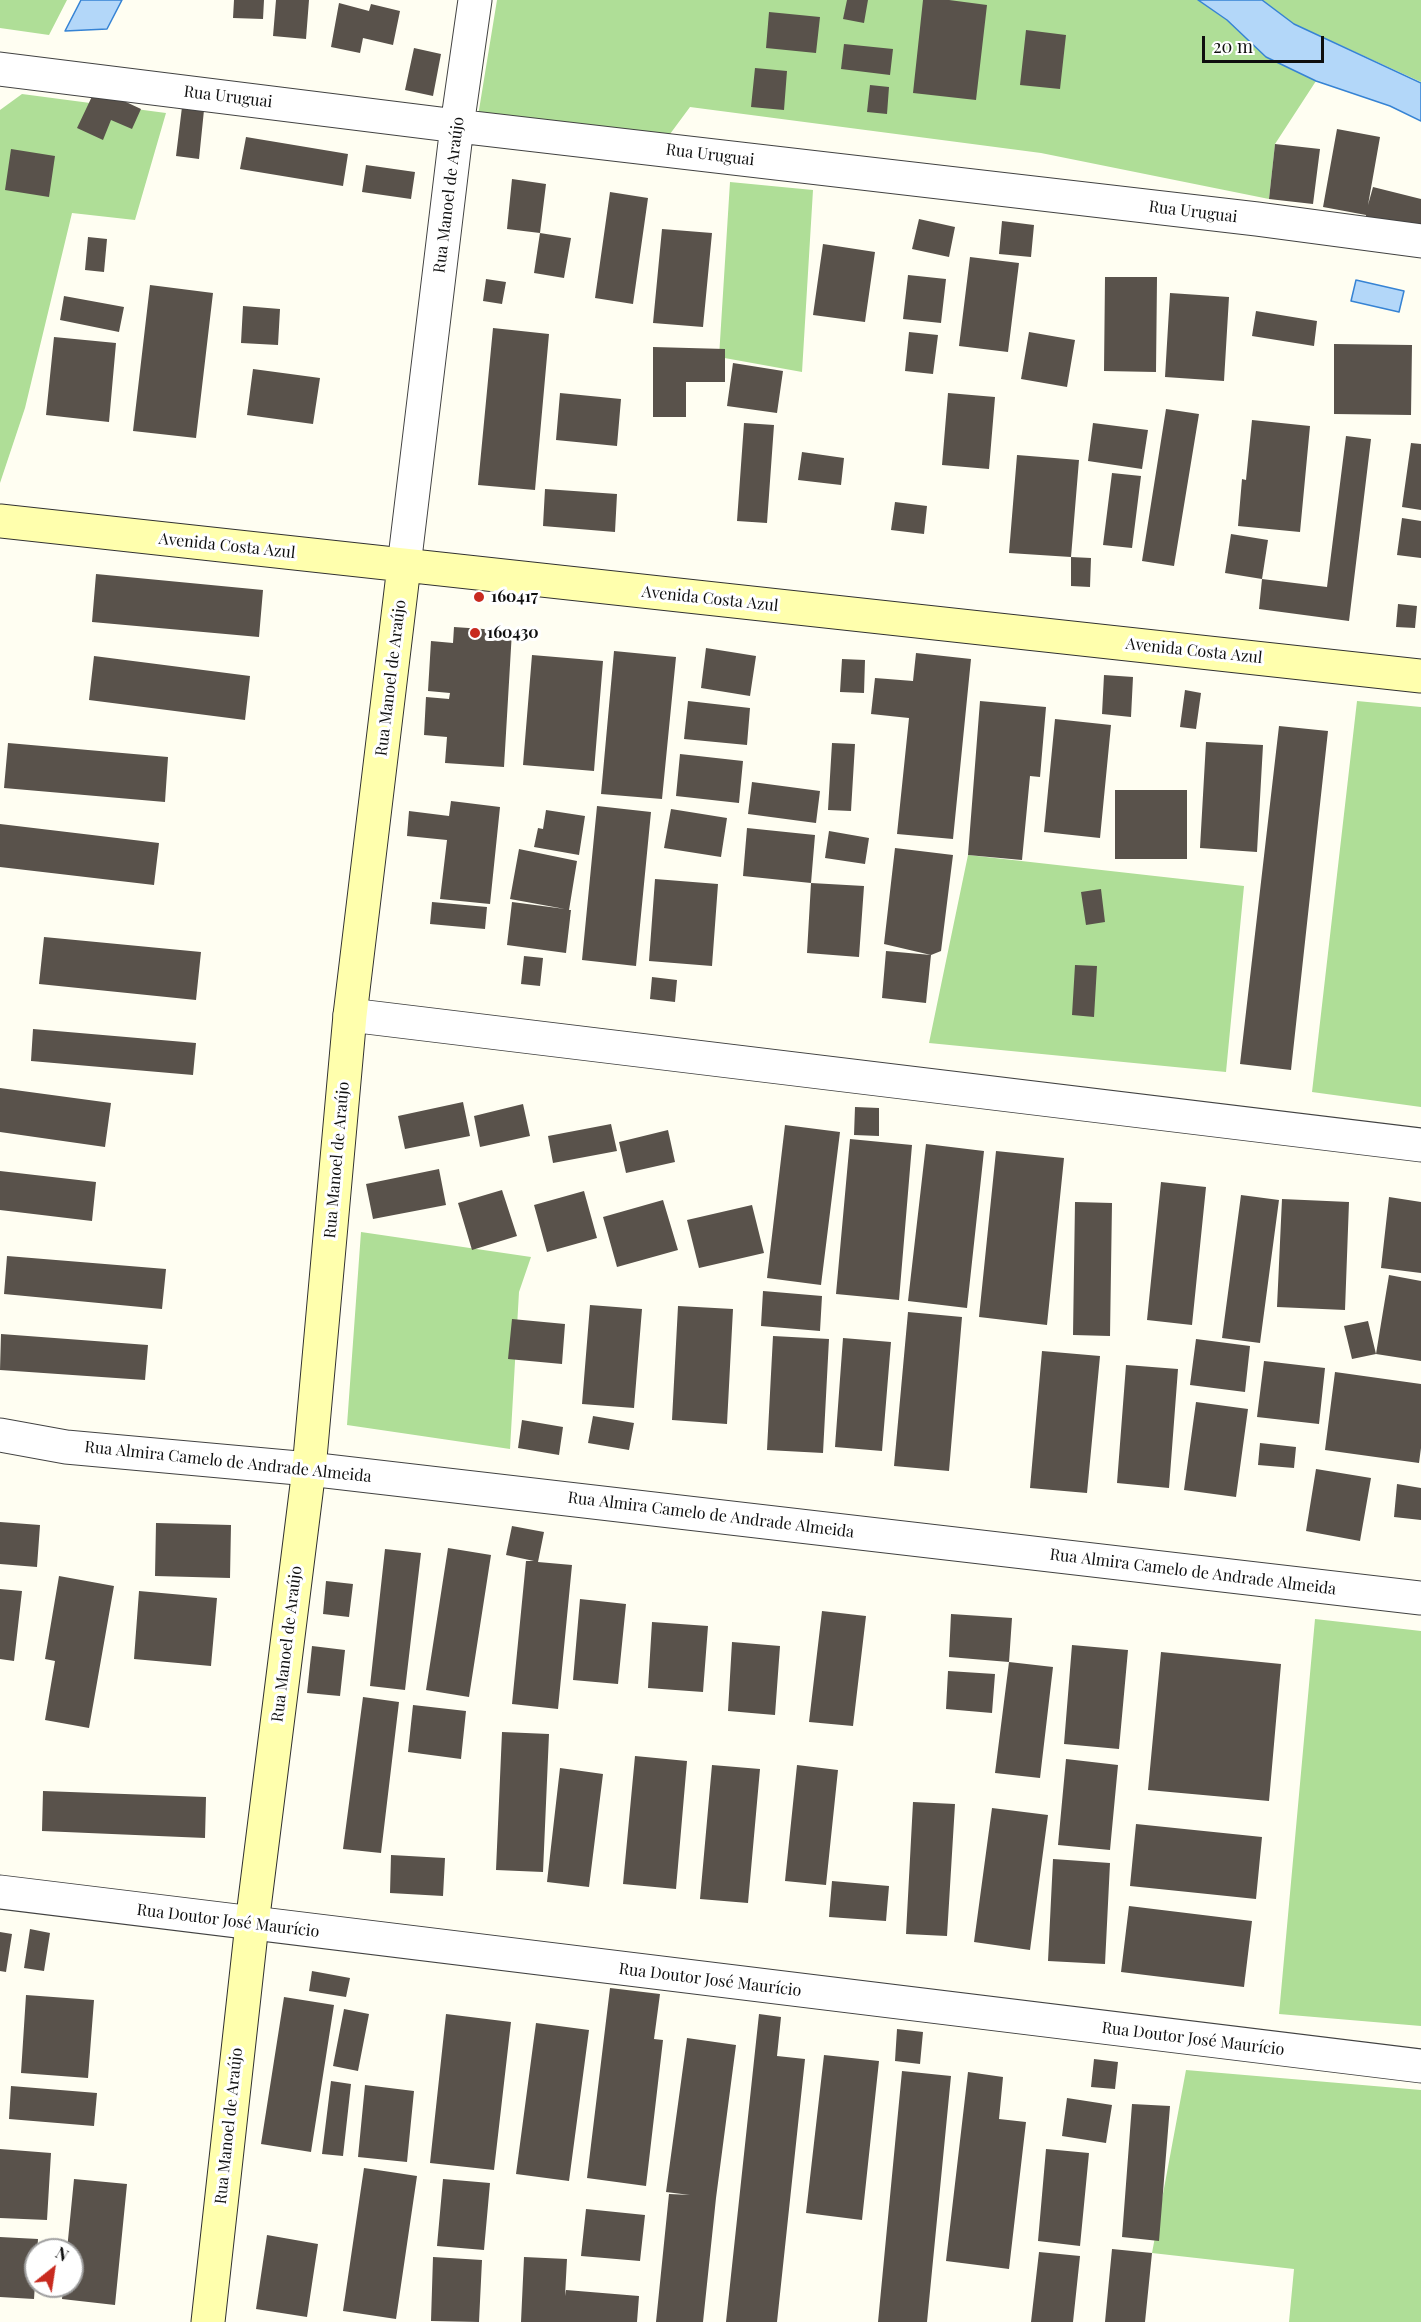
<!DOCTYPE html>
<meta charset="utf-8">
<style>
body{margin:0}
#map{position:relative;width:1421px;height:2322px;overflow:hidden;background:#fffef2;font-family:"Playfair Display",serif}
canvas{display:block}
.north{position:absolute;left:24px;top:2238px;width:60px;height:60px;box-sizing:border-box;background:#fff;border:2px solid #9f9f9f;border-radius:50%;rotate:30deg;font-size:16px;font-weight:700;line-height:24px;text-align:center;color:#0f0f0f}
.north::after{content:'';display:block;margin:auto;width:21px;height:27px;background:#c82a1f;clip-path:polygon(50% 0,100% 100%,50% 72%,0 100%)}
.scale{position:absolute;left:1202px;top:36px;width:122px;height:27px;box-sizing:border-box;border:3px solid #0f0f0f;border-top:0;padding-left:8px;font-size:18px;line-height:21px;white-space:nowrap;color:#0f0f0f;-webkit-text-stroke:4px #fff;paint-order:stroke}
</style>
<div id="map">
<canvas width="1421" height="2322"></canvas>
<div class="north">N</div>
<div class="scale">20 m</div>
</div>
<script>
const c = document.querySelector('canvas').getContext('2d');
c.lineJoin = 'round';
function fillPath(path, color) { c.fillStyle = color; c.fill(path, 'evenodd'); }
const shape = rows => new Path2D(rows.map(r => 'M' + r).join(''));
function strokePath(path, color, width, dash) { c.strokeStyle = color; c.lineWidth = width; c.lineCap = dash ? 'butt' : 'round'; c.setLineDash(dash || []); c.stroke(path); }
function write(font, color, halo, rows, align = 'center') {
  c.font = font + ' "Playfair Display",serif'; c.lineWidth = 6; c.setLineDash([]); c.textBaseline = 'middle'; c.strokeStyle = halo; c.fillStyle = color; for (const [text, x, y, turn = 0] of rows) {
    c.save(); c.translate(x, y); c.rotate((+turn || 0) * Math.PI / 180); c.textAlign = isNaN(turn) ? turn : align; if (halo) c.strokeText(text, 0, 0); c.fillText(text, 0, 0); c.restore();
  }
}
fillPath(shape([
 [0,0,67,0,49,35,0,28],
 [497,0,1198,0,1227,20,1266,57,1316,81,1275,144,1269,199,1041,153,690,107,670,134,478,116],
 [1262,0,1421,0,1421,82,1294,24],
 [22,94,166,113,135,220,72,213,25,408,0,483,0,110],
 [730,182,813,190,802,372,719,357],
 [1357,701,1421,707,1421,1107,1312,1092],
 [968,855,1244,886,1226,1072,929,1043],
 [361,1232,531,1257,519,1292,510,1449,347,1425],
 [1315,1619,1421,1631,1421,2026,1279,2014],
 [1186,2070,1421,2090,1421,2322,1289,2322,1294,2269,1152,2253]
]), '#afde97');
const water = shape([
 [81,0,122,0,107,29,65,31,81,0],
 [1198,0,1262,0,1294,24,1421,83,1421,121,1390,106,1316,81,1266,57,1227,20,1198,0],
 [1356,280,1404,291,1399,312,1351,301,1356,280]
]);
fillPath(water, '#b3d7f9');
strokePath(water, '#3683d4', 1.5);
fillPath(shape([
 [234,0,264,0,263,19,233,18],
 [276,0,309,0,306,39,273,36],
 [847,0,868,0,864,23,843,19],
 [923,0,949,0,987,5,976,100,913,93],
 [339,3,369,11,371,4,400,11,393,45,363,38,360,53,331,47],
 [769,12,820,17,816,53,766,48],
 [1026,30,1066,35,1060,89,1020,85],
 [844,44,893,49,890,75,841,69],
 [414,48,441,54,433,96,405,90],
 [755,68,787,71,784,110,751,107],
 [870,85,889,87,887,114,867,112],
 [96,88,141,109,132,129,111,120,103,140,77,128],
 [182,107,204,110,199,159,176,156],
 [1337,129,1380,137,1368,205,1373,187,1421,199,1421,230,1366,217,1366,215,1323,207],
 [246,137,348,154,343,186,240,169],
 [1275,144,1320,149,1313,204,1269,199],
 [11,149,55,156,49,197,5,190],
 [366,165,415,172,411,199,362,192],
 [512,179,546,184,540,233,507,229],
 [610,192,648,198,633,304,595,298],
 [919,219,955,227,949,257,912,249],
 [1002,221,1034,225,1031,257,999,254],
 [662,229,712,233,703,327,653,323],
 [540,233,571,238,564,278,534,273],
 [88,237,107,239,104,272,85,270],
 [823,244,875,252,865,322,813,315],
 [970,257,1019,263,1008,352,959,346],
 [908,275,946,279,941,323,903,319],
 [1105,277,1157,277,1156,372,1104,371],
 [486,279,506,282,502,304,483,301],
 [150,285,213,293,196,438,133,431],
 [1170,293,1229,297,1224,381,1165,377],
 [64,296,124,307,119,332,60,320],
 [243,306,280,309,278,345,241,343],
 [1256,311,1317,321,1314,346,1252,336],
 [493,328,549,334,535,490,478,485],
 [909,332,938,335,933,374,905,371],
 [1029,332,1075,340,1067,387,1021,379],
 [54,337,116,343,109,422,46,415],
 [1334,344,1412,345,1411,415,1334,414],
 [653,347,725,349,725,382,686,382,686,417,653,417],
 [733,363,783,371,777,413,727,406],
 [253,369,320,378,313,424,247,415],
 [560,393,621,399,617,446,556,440],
 [948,393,995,397,989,469,942,465],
 [1166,409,1199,414,1174,566,1142,561],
 [1252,420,1310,426,1300,532,1238,526,1242,479,1246,480],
 [744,423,774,425,767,523,737,521],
 [1093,423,1148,430,1142,469,1088,461],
 [1346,436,1371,439,1349,621,1259,609,1262,579,1327,587],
 [1411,443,1421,444,1421,510,1402,507],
 [802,452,844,458,841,485,798,480],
 [1017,455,1079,460,1071,557,1009,553],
 [1112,473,1141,476,1132,548,1103,545],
 [545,489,617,494,615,532,543,526],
 [895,502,927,506,924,534,891,530],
 [1402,518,1421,521,1421,558,1397,555],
 [1231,534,1268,540,1262,579,1225,573],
 [1071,557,1091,558,1090,587,1071,586],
 [96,574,263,590,259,637,92,622],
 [1398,604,1417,606,1415,628,1396,627],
 [454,627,512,631,504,767,445,763,447,737,424,735,426,697,449,699,450,693,428,691,431,641,453,643],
 [706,648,756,656,750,696,701,688],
 [614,651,676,657,662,799,601,794],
 [916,653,971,659,953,839,897,834,909,718,871,714,875,678,913,681],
 [532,655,603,661,594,771,523,765],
 [94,656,250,676,245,720,89,700],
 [842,659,865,660,864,693,840,692],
 [1104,675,1133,677,1131,717,1102,714],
 [1185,690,1201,693,1196,729,1180,727],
 [688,701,750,708,747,745,684,739],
 [980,701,1046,707,1040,777,1030,776,1022,860,968,855],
 [1055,719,1111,725,1100,838,1044,832],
 [1279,726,1328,731,1291,1070,1240,1064],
 [1206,742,1263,745,1257,852,1200,848],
 [8,743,168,757,165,802,4,788],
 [832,743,855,744,851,811,828,810],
 [680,754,743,761,739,803,676,796],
 [752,782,820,791,816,823,748,814],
 [1115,790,1187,790,1187,859,1115,859],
 [451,801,500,807,490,904,440,899,447,840,407,836,409,811,449,816],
 [597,806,651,812,636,966,582,960],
 [671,809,727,818,721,857,664,848],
 [546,810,585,816,579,855,534,847,538,828,543,829],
 [0,824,159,843,154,885,0,867],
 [747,828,815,835,811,883,743,876],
 [829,831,869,838,865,864,825,858],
 [895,848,953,855,941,951,931,955,926,1003,882,998,886,951,931,955,884,944],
 [519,849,577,861,569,910,571,910,566,953,507,945,512,902,565,909,510,899],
 [655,879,718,884,712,966,649,961],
 [811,883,864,886,859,957,807,953],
 [1101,889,1105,922,1086,925,1081,892],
 [432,902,487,907,485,929,430,924],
 [44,937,201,952,196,1000,39,984],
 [524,956,543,958,540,986,521,984],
 [1075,965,1097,966,1094,1017,1072,1015],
 [652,977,677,980,675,1002,650,999],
 [33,1029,196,1043,193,1075,31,1061],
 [0,1088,111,1103,105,1147,0,1132],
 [463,1102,470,1136,405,1149,398,1116],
 [523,1104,530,1136,480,1147,474,1116],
 [855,1107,879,1108,879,1136,854,1135],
 [611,1124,617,1151,553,1163,548,1136],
 [785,1125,840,1132,821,1285,767,1278],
 [668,1130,675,1162,626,1173,619,1142],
 [850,1139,912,1145,899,1300,836,1294],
 [926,1144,984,1151,967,1308,908,1301],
 [996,1151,1064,1158,1047,1325,979,1317],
 [439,1169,446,1205,373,1219,366,1184],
 [0,1171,96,1182,92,1221,0,1210],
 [1161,1182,1206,1187,1192,1325,1147,1320],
 [502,1190,517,1236,472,1250,458,1203],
 [584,1191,597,1238,547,1252,534,1205],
 [1241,1195,1279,1200,1260,1343,1222,1338],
 [1389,1197,1421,1202,1421,1273,1381,1268],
 [1282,1199,1349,1202,1345,1310,1277,1307],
 [663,1200,678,1250,617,1267,603,1217],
 [1075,1202,1112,1203,1110,1336,1073,1335],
 [752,1205,764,1253,699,1268,687,1220],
 [7,1256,166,1269,162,1309,4,1294],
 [1389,1275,1421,1281,1421,1361,1376,1354],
 [763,1291,822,1296,820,1331,761,1326],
 [590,1305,642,1309,634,1408,582,1404],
 [678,1306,733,1309,727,1424,672,1420],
 [908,1312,962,1317,949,1471,894,1466],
 [512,1319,565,1324,562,1364,508,1359],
 [1368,1321,1376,1354,1352,1359,1344,1326],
 [1,1334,148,1345,145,1380,0,1370],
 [773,1336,829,1339,823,1453,767,1450],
 [843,1338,891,1342,882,1451,835,1447],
 [1196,1339,1250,1346,1245,1392,1190,1385],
 [1042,1351,1100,1356,1087,1493,1030,1488],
 [1264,1361,1325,1368,1319,1424,1257,1417],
 [1126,1365,1178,1369,1169,1488,1117,1483],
 [1335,1372,1421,1384,1421,1448,1419,1463,1325,1450],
 [1196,1402,1248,1409,1236,1497,1184,1490],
 [593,1416,634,1423,629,1450,588,1443],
 [522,1420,563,1427,559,1455,518,1448],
 [1260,1443,1296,1447,1294,1468,1258,1465],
 [1316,1469,1371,1478,1360,1541,1306,1531],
 [1397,1484,1421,1488,1421,1520,1394,1517],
 [0,1522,40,1525,37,1567,0,1564],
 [156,1523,231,1525,230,1578,155,1576],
 [512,1526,544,1532,538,1562,572,1565,558,1709,512,1704,526,1561,534,1561,506,1555],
 [448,1548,491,1555,469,1697,426,1690],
 [385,1549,421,1553,405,1690,370,1686],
 [59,1576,114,1586,89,1728,45,1720,55,1661,45,1659],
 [326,1581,353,1584,349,1617,323,1614],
 [0,1589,22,1591,14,1661,0,1659],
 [139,1591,217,1598,211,1666,134,1659],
 [580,1599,626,1604,618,1684,573,1680],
 [822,1611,866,1616,853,1726,809,1722],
 [951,1614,1012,1618,1009,1662,949,1657],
 [652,1622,708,1626,703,1692,648,1688],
 [732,1642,780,1646,775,1715,728,1711],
 [1072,1645,1128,1650,1119,1749,1064,1744],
 [312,1646,345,1650,340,1696,307,1693],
 [1161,1652,1281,1664,1269,1801,1148,1790],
 [1009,1662,1053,1667,1040,1778,995,1773],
 [948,1671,995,1674,992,1713,946,1709],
 [363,1697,399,1702,381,1853,343,1849],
 [413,1705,466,1711,461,1759,408,1752],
 [502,1732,549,1734,543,1872,496,1870],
 [635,1756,687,1761,676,1889,623,1884],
 [1066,1759,1118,1765,1110,1850,1058,1845],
 [712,1765,760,1769,748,1903,700,1899],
 [797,1765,838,1770,826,1885,785,1881],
 [560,1768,603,1774,589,1887,547,1882],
 [43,1791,206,1797,205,1838,42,1831],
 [913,1802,955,1804,947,1936,906,1934],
 [992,1808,1048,1815,1030,1950,974,1942],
 [1136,1824,1262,1837,1256,1899,1130,1886],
 [391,1855,445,1858,443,1896,390,1893],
 [1053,1859,1110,1863,1105,1964,1048,1961],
 [832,1881,889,1886,886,1921,829,1917],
 [1129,1906,1252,1921,1244,1987,1121,1972],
 [30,1929,50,1933,44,1971,24,1968],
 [0,1932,12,1934,6,1972,0,1971],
 [312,1971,350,1978,346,1997,309,1991],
 [610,1988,660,1994,654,2039,663,2040,646,2186,587,2178],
 [26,1995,94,2000,88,2078,21,2073],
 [284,1997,334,2005,311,2152,261,2144],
 [344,2009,369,2014,358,2071,333,2066],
 [446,2014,511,2022,494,2170,430,2163],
 [759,2014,781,2017,777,2056,805,2059,777,2322,726,2322],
 [536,2023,589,2030,569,2181,516,2174],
 [897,2029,923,2032,920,2064,895,2061],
 [687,2038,736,2045,716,2198,703,2322,656,2322,669,2194,690,2195,666,2192],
 [824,2055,879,2061,862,2220,806,2213],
 [1094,2059,1118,2062,1115,2089,1091,2087],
 [902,2071,951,2076,927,2322,878,2322],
 [968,2072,1003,2077,999,2119,1026,2122,1009,2269,946,2261],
 [331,2081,351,2084,343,2156,322,2154],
 [365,2085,414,2091,407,2162,358,2157],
 [11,2086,97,2093,94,2126,9,2119],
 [1067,2098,1112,2105,1106,2143,1062,2136],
 [1132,2104,1170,2106,1159,2241,1122,2237],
 [0,2149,51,2153,47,2220,0,2218],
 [1046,2149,1089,2153,1080,2246,1038,2241],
 [364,2168,417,2176,396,2319,343,2311],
 [74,2179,127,2184,115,2305,62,2299,63,2286,72,2286,72,2250,67,2250],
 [443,2179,490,2183,484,2250,437,2246],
 [586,2209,645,2215,640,2261,581,2256],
 [267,2235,318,2244,307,2317,256,2309],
 [0,2237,38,2239,34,2299,0,2297],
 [1112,2249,1152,2253,1145,2322,1105,2322],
 [1039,2252,1080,2256,1073,2322,1031,2322],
 [433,2257,482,2260,479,2322,431,2321],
 [524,2257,567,2259,565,2296,566,2290,639,2296,637,2322,521,2322]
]), '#59524b');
const street = shape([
 [0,69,457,126,1257,219,1421,241],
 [404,566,457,126,475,0],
 [350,1015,1421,1145],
 [0,1435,66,1447,309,1469,1421,1598],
 [0,1892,1421,2066]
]);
const secondary = shape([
 [0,521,1421,676],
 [208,2322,252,1924,309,1469,350,1015,404,566]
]);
strokePath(street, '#424242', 35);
strokePath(secondary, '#313131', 35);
strokePath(street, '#fff', 33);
strokePath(secondary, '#ffffad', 33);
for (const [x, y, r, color] of [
 [479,597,6,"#c82a1f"],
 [475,633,6,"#c82a1f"]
]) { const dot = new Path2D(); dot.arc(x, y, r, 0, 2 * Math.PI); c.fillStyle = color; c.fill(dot); strokePath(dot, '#fff', 2); }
write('16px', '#0f0f0f', '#fff', [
 ["Rua Uruguai",228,97,7],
 ["Rua Uruguai",710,155,7],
 ["Rua Manoel de Araújo",449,195,-83],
 ["Rua Uruguai",1193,212,7],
 ["Avenida Costa Azul",227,546,6],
 ["Avenida Costa Azul",710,599,6],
 ["Avenida Costa Azul",1194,651,6],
 ["Rua Manoel de Araújo",391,678,-83],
 ["Rua Manoel de Araújo",337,1160,-85],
 ["Rua Almira Camelo de Andrade Almeida",228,1462,6],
 ["Rua Almira Camelo de Andrade Almeida",711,1515,7],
 ["Rua Almira Camelo de Andrade Almeida",1193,1572,7],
 ["Rua Manoel de Araújo",287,1644,-83],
 ["Rua Doutor José Maurício",228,1921,7],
 ["Rua Doutor José Maurício",710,1980,7],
 ["Rua Doutor José Maurício",1193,2039,7],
 ["Rua Manoel de Araújo",229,2126,-84]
]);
write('bold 16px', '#0f0f0f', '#fff', [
 ["160417",491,597],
 ["160430",487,633]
], 'left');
</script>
